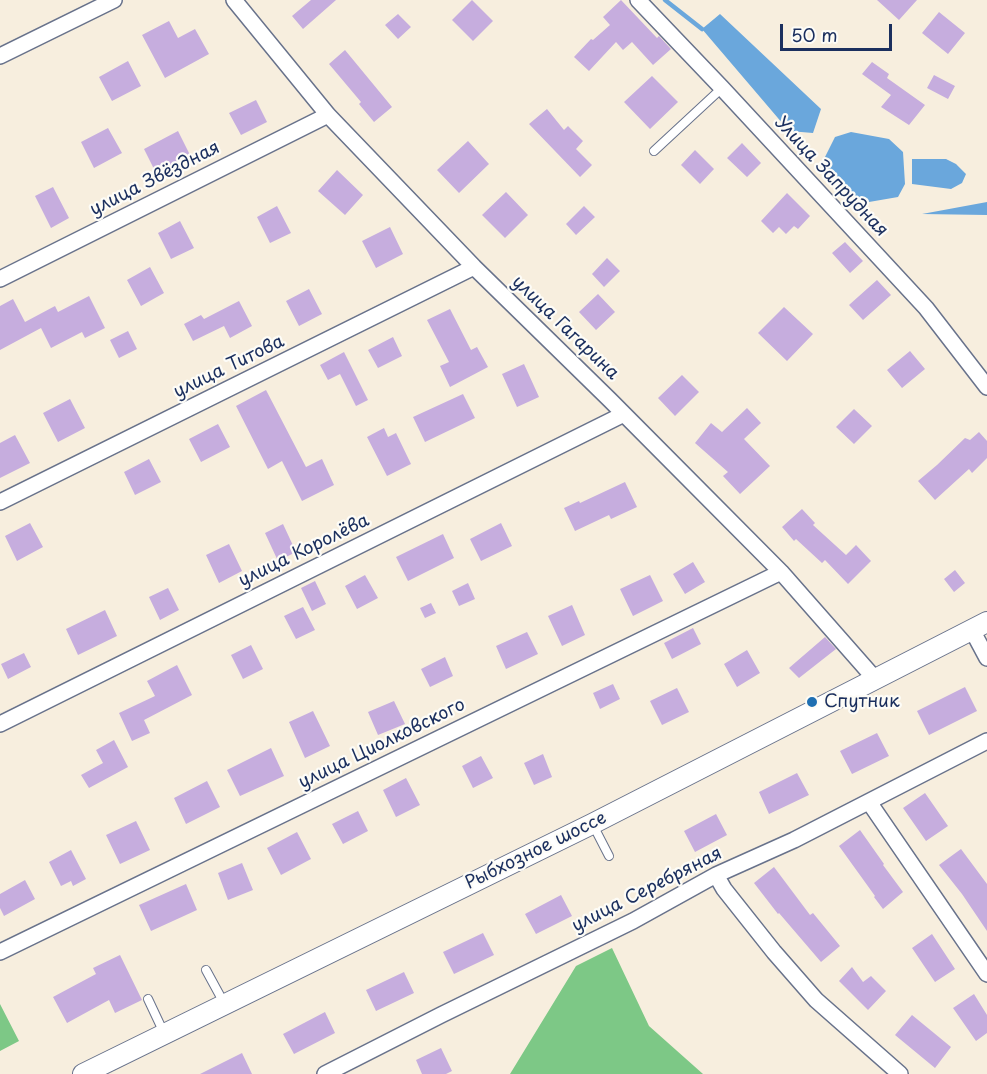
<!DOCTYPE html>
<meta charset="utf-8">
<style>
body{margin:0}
#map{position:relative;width:987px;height:1074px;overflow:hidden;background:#f7eede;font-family:"Playpen Sans",sans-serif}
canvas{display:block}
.scale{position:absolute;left:780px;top:24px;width:112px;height:27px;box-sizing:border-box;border:3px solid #1b2f5e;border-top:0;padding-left:8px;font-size:18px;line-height:21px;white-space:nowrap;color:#1b2f5e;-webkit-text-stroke:4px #fdfcf7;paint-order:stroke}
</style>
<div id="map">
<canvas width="987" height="1074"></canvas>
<div class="scale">50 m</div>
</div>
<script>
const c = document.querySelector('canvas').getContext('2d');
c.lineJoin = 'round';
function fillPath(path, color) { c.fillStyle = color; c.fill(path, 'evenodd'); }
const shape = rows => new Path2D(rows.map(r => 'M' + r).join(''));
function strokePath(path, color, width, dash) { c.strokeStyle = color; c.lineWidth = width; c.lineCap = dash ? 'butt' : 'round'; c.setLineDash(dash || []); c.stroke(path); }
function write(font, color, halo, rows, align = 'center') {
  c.font = font + ' "Playpen Sans",sans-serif'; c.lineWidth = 4.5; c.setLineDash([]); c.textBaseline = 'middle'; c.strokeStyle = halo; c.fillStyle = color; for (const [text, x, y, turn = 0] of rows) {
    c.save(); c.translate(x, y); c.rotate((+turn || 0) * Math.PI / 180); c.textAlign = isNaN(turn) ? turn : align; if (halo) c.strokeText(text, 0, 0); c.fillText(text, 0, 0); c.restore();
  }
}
fillPath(shape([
 [612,948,649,1026,703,1074,510,1074,576,966],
 [0,1004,19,1041,0,1051]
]), '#7dc886');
fillPath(shape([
 [720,14,821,109,813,133,789,131,702,29],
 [851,132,889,139,903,152,905,184,898,197,869,202,854,197,828,169,825,157,835,137],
 [912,159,946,159,956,164,966,174,962,183,951,189,912,184],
 [987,202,987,215,922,214]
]), '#6aa7dc');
strokePath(shape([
 [665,0,702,29]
]), '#6aa7dc', 4.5);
fillPath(shape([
 [311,0,336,0,303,29,292,16],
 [472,0,493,21,473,41,452,20],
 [621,0,657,38,659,36,671,49,653,65,632,42,623,50,616,42,589,71,574,57,591,39,593,40,610,25,603,17],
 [877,0,917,0,899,20],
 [939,12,965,33,948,54,922,33],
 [398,14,411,27,398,39,385,25],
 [169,21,178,38,195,29,209,54,165,78,142,35],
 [345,50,392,107,374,122,359,104,361,102,329,64],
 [128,61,141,86,112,101,99,77],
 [872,62,889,74,887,78,925,105,909,125,881,107,891,95,862,74],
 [934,75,955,86,948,99,927,88],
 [652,76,678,102,650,129,624,102],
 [256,100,267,122,241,135,229,113],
 [547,109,564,130,568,126,583,141,576,149,592,165,580,177,529,124],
 [108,128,122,153,94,168,81,142],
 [178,131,190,155,156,173,144,149],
 [468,141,489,164,459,193,437,170],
 [742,143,761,163,747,177,727,158],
 [695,150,714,169,700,184,681,165],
 [337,170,363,195,345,215,318,191],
 [53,187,69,218,51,228,35,196],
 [506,192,528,215,505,238,482,215],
 [787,193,810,216,798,229,794,226,786,234,779,227,773,233,761,221],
 [277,206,291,233,270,243,257,217],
 [584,206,595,217,576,235,566,224],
 [180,221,194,248,171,259,158,233],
 [390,227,403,254,376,268,362,241],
 [845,242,863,261,850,273,832,253],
 [607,258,620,271,604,287,592,274],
 [150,267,164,293,141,306,127,280],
 [877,280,891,295,863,320,849,305],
 [309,289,322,314,299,326,286,301],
 [598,294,615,312,596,330,579,312],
 [89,296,105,328,85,338,82,332,51,348,41,328,0,350,0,306,13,299,25,322,55,306,58,312],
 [239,301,252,326,230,338,224,326,193,341,184,324,201,315,204,319],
 [784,307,813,334,787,361,758,333],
 [450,309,471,350,477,347,488,367,450,387,440,366,449,362,427,320],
 [128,331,137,349,119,358,110,340],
 [393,337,402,356,378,368,368,350],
 [910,351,925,369,902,388,887,370],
 [344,352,368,400,356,406,340,374,328,380,320,365],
 [524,364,539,397,517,407,502,374],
 [682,375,699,392,675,416,658,398],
 [266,390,306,467,322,459,334,485,302,501,282,461,268,469,236,406],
 [463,394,475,418,425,442,413,417],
 [70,399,85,428,58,442,43,413],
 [747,408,761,423,744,439,770,466,740,494,723,476,728,472,695,443,711,423,722,432],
 [854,409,872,426,854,444,836,427],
 [218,424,230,447,201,462,189,439],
 [384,428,388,437,396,433,411,464,387,476,367,437],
 [979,432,987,441,987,458,972,473,969,469,935,500,918,481,937,465,965,438,970,440],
 [15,435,30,463,0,478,0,443],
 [149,459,161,482,135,495,124,472],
 [625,482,637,507,611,519,609,515,575,531,564,508,579,501,580,503],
 [802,509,815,523,813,525,846,555,856,545,871,561,848,584,825,560,822,563,796,539,794,541,782,527],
 [30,523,43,547,17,561,5,536],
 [501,523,512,546,481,561,470,539],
 [283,524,296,552,278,561,265,533],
 [443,534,454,558,408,581,396,557],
 [229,544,242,571,219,583,206,555],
 [693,562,705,582,685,594,673,574],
 [955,570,965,583,954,592,944,579],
 [365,575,378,598,357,609,345,586],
 [650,575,663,601,633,616,620,589],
 [315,581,326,604,312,611,301,588],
 [468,583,475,599,459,606,452,591],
 [168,588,179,610,160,620,149,597],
 [431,603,436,613,425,618,420,608],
 [572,605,585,635,562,646,548,616],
 [303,607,315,630,296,639,284,616],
 [105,610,117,636,78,655,66,629],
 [693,628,701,644,672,659,664,643],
 [527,632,538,654,506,669,496,646],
 [825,637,836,649,799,678,789,668],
 [251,645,263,669,243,679,231,655],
 [747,650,760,673,737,687,724,664],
 [24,653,31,667,8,679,1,664],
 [445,657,453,676,430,687,421,669],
 [177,665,192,695,144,720,150,733,132,741,119,713,155,696,147,681],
 [613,684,620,699,600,709,593,693],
 [965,687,977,711,929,735,917,711],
 [677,688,689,712,662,725,650,701],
 [394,701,405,724,378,735,368,712],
 [313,711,330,746,305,758,289,722],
 [877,733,889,756,852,774,840,751],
 [114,740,128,767,89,788,81,775,103,763,96,750],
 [271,748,284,776,240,796,227,770],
 [543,754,552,777,534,785,524,763],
 [481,756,493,778,473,788,462,766],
 [797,773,809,795,769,814,759,792],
 [406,778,420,805,396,817,383,790],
 [207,781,220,807,186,824,174,798],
 [925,793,948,826,926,841,903,808],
 [358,811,368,831,343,844,332,824],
 [716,814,727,835,695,852,684,831],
 [136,821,150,850,120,864,106,835],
 [860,830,884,864,883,865,903,892,883,909,874,897,875,896,839,846],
 [297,832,311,859,281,875,267,848],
 [961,849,987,884,987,931,962,894,939,865],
 [71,850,86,879,73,886,71,881,61,886,49,862],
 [242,863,253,890,228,900,218,873],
 [774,867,810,915,813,913,840,946,821,962,779,913,778,914,754,883],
 [25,880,35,899,4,916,0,908,0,894],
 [186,884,197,910,151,931,139,905],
 [561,895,572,916,536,934,525,914],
 [483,933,494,955,454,974,443,952],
 [932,934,955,969,935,982,912,948],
 [120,955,142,1000,115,1013,109,1000,67,1023,53,997,96,974,93,968],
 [852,967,863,982,871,976,886,991,868,1010,839,981],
 [404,972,414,993,376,1011,366,990],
 [974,994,987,1015,987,1033,976,1041,953,1008],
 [325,1012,335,1033,294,1054,283,1034],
 [912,1015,951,1047,935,1068,895,1035],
 [441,1048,452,1071,446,1074,422,1074,416,1060],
 [242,1053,252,1074,200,1074]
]), '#c6adde');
const service = shape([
 [654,151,722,88],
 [593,825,609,856],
 [206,970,224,1003],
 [148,999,164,1033]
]);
const minor = shape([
 [234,0,328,115,474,267,610,400,781,572,876,680],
 [638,0,722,88,926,308,987,387],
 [0,56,114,0],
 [0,279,328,115],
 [0,502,474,267],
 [972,630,987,658],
 [0,724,624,414],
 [869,802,987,974],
 [716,875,724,889,774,952,816,1000,900,1074],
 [0,952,781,572],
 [325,1074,441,1015,633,921,716,875,794,840,987,741]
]);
const tertiary = shape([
 [83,1074,592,824,987,622]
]);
strokePath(service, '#68728b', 10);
strokePath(minor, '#68728b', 18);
strokePath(tertiary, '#68728b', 22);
strokePath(service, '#fff', 8);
strokePath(minor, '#fff', 15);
strokePath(tertiary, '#fff', 20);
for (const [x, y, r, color] of [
 [812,702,6,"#1f6fb2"]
]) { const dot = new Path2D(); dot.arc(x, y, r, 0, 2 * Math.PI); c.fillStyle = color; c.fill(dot); strokePath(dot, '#fdfcf7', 2); }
write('18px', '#1b2f5e', '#fdfcf7', [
 ["Улица Запрудная",831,177,47],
 ["улица Звёздная",155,179,-27],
 ["улица Гагарина",565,328,44],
 ["улица Титова",229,367,-26],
 ["улица Королёва",304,551,-26],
 ["улица Циолковского",382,744,-26],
 ["Рыбхозное шоссе",536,851,-26],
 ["улица Серебряная",647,890,-27]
]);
write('18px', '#1b2f5e', '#fdfcf7', [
 ["Спутник",824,702]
], 'left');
</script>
